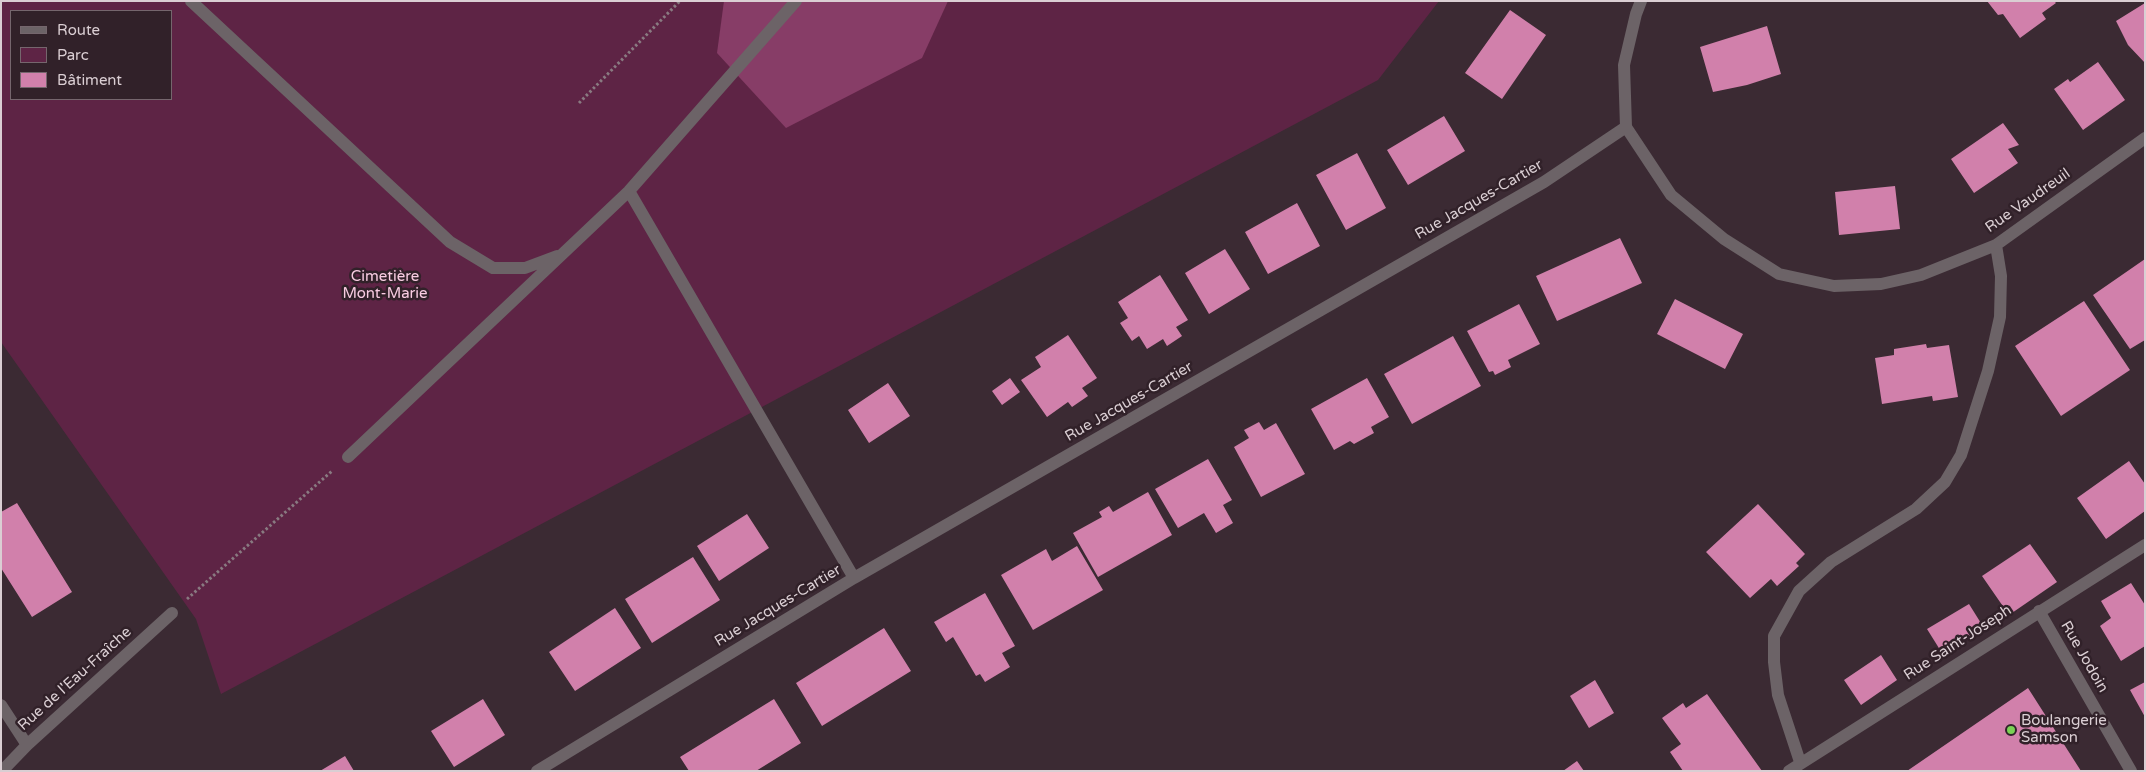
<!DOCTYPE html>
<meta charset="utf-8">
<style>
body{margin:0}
#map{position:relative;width:2146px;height:772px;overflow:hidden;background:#3b2a33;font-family:"Varela Round",sans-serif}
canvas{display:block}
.frame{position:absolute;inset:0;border:2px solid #daced3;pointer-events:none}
.legend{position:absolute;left:10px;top:10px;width:162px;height:90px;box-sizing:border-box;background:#312129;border:1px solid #75666d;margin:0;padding:6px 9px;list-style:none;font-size:15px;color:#daced3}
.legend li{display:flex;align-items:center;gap:10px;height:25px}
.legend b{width:25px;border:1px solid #75666d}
</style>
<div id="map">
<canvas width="2146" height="772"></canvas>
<div class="frame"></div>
<ul class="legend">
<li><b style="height:6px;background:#6c6367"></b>Route</li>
<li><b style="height:14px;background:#5e2445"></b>Parc</li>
<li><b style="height:14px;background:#d180ab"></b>Bâtiment</li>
</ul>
</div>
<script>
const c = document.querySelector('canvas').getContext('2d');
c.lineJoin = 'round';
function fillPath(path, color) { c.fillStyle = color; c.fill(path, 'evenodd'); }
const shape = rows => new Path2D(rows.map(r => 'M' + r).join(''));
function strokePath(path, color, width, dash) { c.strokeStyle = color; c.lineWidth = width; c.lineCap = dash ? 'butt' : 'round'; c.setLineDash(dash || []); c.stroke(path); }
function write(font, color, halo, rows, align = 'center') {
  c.font = font + ' "Varela Round",sans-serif'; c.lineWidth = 5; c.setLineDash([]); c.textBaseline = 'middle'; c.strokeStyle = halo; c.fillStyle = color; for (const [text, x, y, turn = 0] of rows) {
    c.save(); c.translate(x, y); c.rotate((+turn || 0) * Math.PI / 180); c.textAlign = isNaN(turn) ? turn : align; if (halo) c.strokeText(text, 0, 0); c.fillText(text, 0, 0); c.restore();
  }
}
fillPath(shape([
 [1,1,1439,1,1378,80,221,694,196,619,1,342],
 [11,11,171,11,171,99,11,99]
]), '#5e2445');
fillPath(shape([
 [724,1,948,1,922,58,786,128,717,53]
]), '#873d67');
fillPath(shape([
 [1987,1,2054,1,2056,3,2042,13,2046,19,2020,38,2003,14,1998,15],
 [2145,3,2145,63,2128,45,2116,21],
 [1510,10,1546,35,1502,99,1465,73],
 [1767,26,1781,74,1747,85,1713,92,1700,47],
 [2098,62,2125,100,2083,130,2054,89,2068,79,2070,82],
 [1444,116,1465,151,1408,185,1387,150],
 [2003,123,2019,145,2008,149,2018,163,1974,193,1951,159],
 [1357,153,1386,208,1346,230,1316,175],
 [1895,186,1900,229,1839,235,1835,192],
 [1297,203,1320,246,1268,274,1245,232],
 [1620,238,1642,283,1557,321,1536,276],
 [1225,249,1250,289,1209,314,1185,273],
 [2145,259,2145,340,2130,349,2093,295],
 [1160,275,1188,320,1176,327,1182,336,1167,346,1163,339,1147,349,1139,336,1132,341,1120,323,1128,318,1118,302],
 [1675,299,1743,334,1725,369,1657,334],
 [2084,301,2130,370,2061,416,2015,346],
 [1519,304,1540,344,1508,360,1511,367,1495,375,1493,371,1489,372,1467,331],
 [1068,335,1097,378,1082,388,1088,396,1072,407,1068,402,1047,417,1021,380,1041,367,1035,357],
 [1453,336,1481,386,1412,424,1384,374],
 [1926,344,1927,348,1949,345,1958,397,1933,401,1932,396,1882,404,1875,358,1894,355,1894,349],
 [1010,378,1020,392,1002,405,992,391],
 [1367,378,1389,417,1371,427,1374,433,1354,444,1350,441,1334,450,1311,409],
 [888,383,910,416,869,443,848,410],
 [1259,422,1264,430,1276,423,1305,474,1261,497,1234,447,1249,438,1244,430],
 [1208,459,1232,500,1223,505,1233,523,1216,533,1204,513,1178,528,1155,489],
 [2129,461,2145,484,2145,511,2106,539,2077,498],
 [1148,492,1172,535,1098,577,1073,533,1102,517,1099,512,1109,506,1113,512],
 [17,503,72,592,32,617,1,568,1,512],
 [1758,504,1805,554,1796,563,1799,566,1777,586,1771,579,1750,598,1706,552],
 [747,514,769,548,719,581,697,546],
 [2030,544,2057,582,2009,615,1982,576],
 [1077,546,1103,590,1033,630,1001,575,1046,549,1052,561],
 [693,557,720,600,652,643,625,599],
 [2131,583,2145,605,2145,646,2121,661,2100,626,2111,618,2101,601],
 [985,593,1015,646,1002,653,1010,667,985,682,980,674,976,676,953,637,946,642,934,622],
 [1969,604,1984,628,1942,653,1927,629],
 [615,608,641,648,575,691,549,652],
 [884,628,911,671,822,726,796,683],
 [1881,655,1897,680,1861,705,1844,680],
 [1595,680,1614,713,1589,728,1570,696],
 [2145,682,2145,717,2130,690],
 [2028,688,2081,771,1907,771],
 [1707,694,1762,771,1683,771,1670,752,1681,744,1662,718,1683,703,1686,708],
 [483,699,505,735,454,767,431,731],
 [774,699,801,743,756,771,689,771,680,757],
 [345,756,354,771,320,771],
 [1577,761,1584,771,1563,771]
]), '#d180ab');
strokePath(shape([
 [579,103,680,1],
 [187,599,332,471]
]), '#897a81', 3, [2.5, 2.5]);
strokePath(shape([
 [191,1,450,242,493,268,525,268,557,256],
 [1626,127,1671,195,1724,239,1779,274,1834,286,1881,284,1921,275,1996,245,2145,138],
 [1626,127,1624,65,1636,14,1641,1],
 [629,191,854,578],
 [348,457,629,191,796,1],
 [2039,611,2131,771],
 [1,705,27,745],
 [1800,762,1778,695,1774,662,1774,636,1799,591,1831,562,1916,509,1945,482,1961,455,1988,371,2000,317,2001,276,1996,245],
 [2,771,27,745,172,613],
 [537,771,854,578,1544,182,1626,127],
 [1789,771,2145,545]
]), '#6c6367', 12);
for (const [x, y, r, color] of [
 [2011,730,5,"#7bd155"]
]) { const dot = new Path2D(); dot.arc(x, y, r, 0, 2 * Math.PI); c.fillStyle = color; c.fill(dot); strokePath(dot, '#312129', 2); }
write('15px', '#daced3', '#312129', [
 ["Rue Jacques-Cartier",1479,200,-30],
 ["Rue Vaudreuil",2028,201,-35],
 ["Rue Jacques-Cartier",1129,402,-30],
 ["Rue Jacques-Cartier",778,606,-31],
 ["Rue Saint-Joseph",1958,643,-33],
 ["Rue Jodoin",2084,657,60],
 ["Rue de l'Eau-Fraîche",75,679,-42]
]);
write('15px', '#f9cce2', '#312129', [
 ["Cimetière",385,277],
 ["Mont-Marie",385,294]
]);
write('15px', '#daced3', '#312129', [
 ["Boulangerie",2021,721],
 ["Samson",2021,738]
], 'left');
</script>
